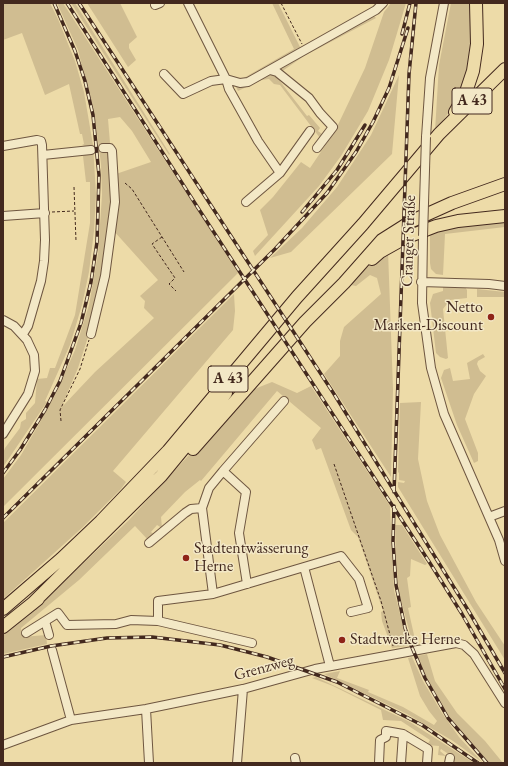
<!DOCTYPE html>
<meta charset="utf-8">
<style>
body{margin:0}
#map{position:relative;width:508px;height:766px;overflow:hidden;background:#eddba8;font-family:"EB Garamond",serif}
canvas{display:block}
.frame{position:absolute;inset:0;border:4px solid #43291e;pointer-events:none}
</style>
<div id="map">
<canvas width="508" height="766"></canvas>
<div class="frame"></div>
</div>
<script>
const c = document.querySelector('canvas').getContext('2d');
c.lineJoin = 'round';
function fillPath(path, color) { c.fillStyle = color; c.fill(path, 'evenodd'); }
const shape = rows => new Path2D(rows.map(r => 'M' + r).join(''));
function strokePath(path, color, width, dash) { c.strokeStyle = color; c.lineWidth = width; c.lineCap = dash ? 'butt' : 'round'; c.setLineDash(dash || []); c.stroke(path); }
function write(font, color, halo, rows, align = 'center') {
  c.font = font + ' "EB Garamond",serif'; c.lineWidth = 3; c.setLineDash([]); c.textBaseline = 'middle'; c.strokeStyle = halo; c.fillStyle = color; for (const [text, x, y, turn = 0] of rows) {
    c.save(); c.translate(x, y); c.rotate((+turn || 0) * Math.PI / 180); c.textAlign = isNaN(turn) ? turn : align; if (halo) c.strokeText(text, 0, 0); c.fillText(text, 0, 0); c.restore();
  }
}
fillPath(shape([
 [3,3,50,3,58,19,75,61,84,92,93,145,96,194,94,231,89,272,82,305,70,345,45,401,47,402,3,467,3,453,5,448,20,428,21,422,26,419,26,413,35,403,37,379,47,378,50,368,55,368,75,315,90,223,90,182,86,182,83,156,92,151,91,148,82,145,84,144,82,134,80,134,69,84,45,95,22,33,3,40],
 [57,3,63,3,238,273,3,507,3,479,21,455,39,424,55,395,75,350,89,305,98,254,102,195,101,164,95,118,78,50],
 [120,117,132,131,151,162,116,174,113,230,158,280,140,296,145,301,144,308,154,318,95,372,61,408,78,368,89,334,108,254,113,202,110,154,103,150,103,147,110,143,108,119],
 [71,3,75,3,170,154,169,155],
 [87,3,120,3,137,37,129,44,129,48,136,60,128,67],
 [272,3,278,3,301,49,248,80,242,79,294,49],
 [391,3,406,3,389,60,368,111,341,156,319,186,255,256,253,251,268,235,260,210,273,197,301,162,310,168,335,131,365,68,384,12],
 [451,3,472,3,473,34,468,74,455,104,435,131,439,65],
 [373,15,376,18,304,56,281,72,278,70,291,60,338,36,346,30,347,31,358,25,357,23],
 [269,73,276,76,307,116,309,115,320,128,318,131,322,134,320,138,280,85,274,84,269,79,261,80,238,91,236,87,237,85],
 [399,75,392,154,291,252,270,258,302,228,337,187,371,135],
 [505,221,505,227,445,234,443,275,436,274,431,269,430,263,430,232,449,227],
 [388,251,393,389,391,477,324,374,340,356,340,341,344,327,381,294,377,278,370,275,356,286,346,284],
 [443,287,465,287,467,290,467,298,450,300,443,309,448,358,446,359,440,357,436,353,430,303,433,294,443,291],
 [477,289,505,292,505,297,477,297],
 [234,294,235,311,233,330,113,471,126,482,121,489,83,527,3,599,3,523],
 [483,354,485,357,478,361,477,364,480,371,486,376,474,394,465,419,478,453,478,461,474,463,457,425,441,378,444,370,450,368,453,381,470,379,467,363],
 [272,382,297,393,311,386,390,506,394,590,408,646,392,648,382,621,381,612,383,611,358,537,351,530,321,448,316,450,312,440,321,428,277,391,201,481,200,480,185,492,161,517,162,528,157,525,151,532,155,535,149,541,135,526,79,580,21,628,22,637,46,635,47,644,3,654,3,632,54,591,129,520,247,392],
 [421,402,418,459,427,501,440,535,455,563,476,602,505,646,505,660,398,487,398,482,404,483,405,481,399,480,399,473,398,472,400,403],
 [395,525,402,525,427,564,425,565,411,559,410,576,407,578,411,607,408,608,416,644,413,645,399,593,396,559],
 [427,654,435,681,457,713,485,741,503,763,489,763,449,716,429,683,417,656],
 [412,657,423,681,442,713,459,737,483,763,453,741,407,714,324,674,340,671,337,678,369,690,368,692,403,707,434,725,437,721,429,711,420,696,408,658],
 [316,677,410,722,474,763,453,762,453,757,441,749,440,751,446,756,438,755,439,746,427,745,430,740,401,721,383,720,381,710,333,686,312,678]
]), '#d0bd91');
strokePath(shape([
 [91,150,103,148]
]), '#cbb78c', 8, [8, 4]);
const minor = shape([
 [188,3,226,79,229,89,258,141,280,173,310,131],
 [155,5,160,3],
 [270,70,277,72,309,98,320,113,333,127,317,148],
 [164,74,183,94,211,81,226,79,240,83,248,82,376,10,383,3],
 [426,137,430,78,444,3],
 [3,146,37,140,41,141,42,145,45,240,44,261,41,281,28,326,23,334],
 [43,155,91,150],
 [246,202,280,173],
 [3,216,45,213],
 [423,236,422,303,431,368,444,414,499,540,505,561],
 [421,282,489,284,505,286],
 [3,320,14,326,27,340,34,355,35,371,28,394,3,434],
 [91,334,105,276,115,202,112,151,110,148,103,148],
 [223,471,284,401],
 [489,517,505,511],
 [149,543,185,513,191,509,202,508],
 [213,594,202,508,209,488,223,471,246,492,239,533,247,584],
 [45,621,49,635],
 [26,633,58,613,67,625,116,624,131,620,158,621],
 [252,643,158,621,158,601,213,594,304,567],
 [52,650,71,720],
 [330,666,304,567,341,556,359,579,368,608,351,612],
 [146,709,149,763],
 [3,745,71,720,146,709,243,689,315,669,456,643,464,645,474,654,505,703],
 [295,758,296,763],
 [237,763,243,689],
 [379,763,380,740,386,737,386,731,403,734,428,749,427,763],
 [401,763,403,734],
 [449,763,450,758]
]);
const highway = shape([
 [455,112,465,95,473,71,477,44,476,3],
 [372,259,380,252,405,238,436,226,458,221,505,216],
 [193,449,305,322,344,283,382,240,412,221,452,203,505,184],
 [32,604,161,476,189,442,226,393],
 [3,609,61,559,101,521,168,451,297,297,363,224,439,134,505,69],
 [3,627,38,599]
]);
strokePath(minor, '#6e5640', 10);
strokePath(highway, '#43291e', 14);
strokePath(shape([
 [281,3,302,44],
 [125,183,132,189,184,272],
 [74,187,76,241],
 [52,212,74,211],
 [162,237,152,244,175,278,169,284,176,291],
 [61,421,60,410,80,369,89,340],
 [334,464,381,601,393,646]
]), '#43291e', 1, [3, 2]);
strokePath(minor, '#f3e8c6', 8);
strokePath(highway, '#eddba8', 12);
const rail = shape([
 [67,3,198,208,428,560,462,614,505,689],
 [79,3,334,394,468,610,505,673],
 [402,34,410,3],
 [302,212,337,170,365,125],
 [3,473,20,450,45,410,60,381,81,323,91,282,97,242,99,175,93,115,85,81,75,51,54,3],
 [394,492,409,74,416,3],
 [394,506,393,541,396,585,405,628,411,645,425,678,448,718,487,763],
 [3,518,275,249,327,193,356,152,373,122,389,88,408,28],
 [3,657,51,646,107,638,152,637,220,645,267,657,337,682,422,725,478,763]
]);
strokePath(rail, '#43291e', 3.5);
strokePath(rail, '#f3e8c6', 2, [6]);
const minorBridge = shape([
 [423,236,426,137]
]);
strokePath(minorBridge, '#6e5640', 10, []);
strokePath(minorBridge, '#f3e8c6', 8);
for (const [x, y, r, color] of [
 [491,317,4,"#8f2418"],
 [186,558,4,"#8f2418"],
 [342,640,4,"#8f2418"]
]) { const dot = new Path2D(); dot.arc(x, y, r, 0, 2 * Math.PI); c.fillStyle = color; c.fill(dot); strokePath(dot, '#f3e8c6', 1.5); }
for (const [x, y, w] of [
 [472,101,40],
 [228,379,40]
]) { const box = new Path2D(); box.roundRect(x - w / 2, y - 13, w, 26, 3); c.fillStyle = '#f3e8c6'; c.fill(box); strokePath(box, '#43291e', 1); }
write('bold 15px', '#43291e', null, [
 ["A 43",472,101],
 ["A 43",228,379]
]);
write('16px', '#43291e', '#f3e8c6', [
 ["Cranger Straße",409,241,-88],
 ["Grenzweg",264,668,-15]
]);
write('16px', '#43291e', '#f3e8c6', [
 ["Netto",483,308,"right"],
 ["Marken-Discount",483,326,"right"],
 ["Stadtentwässerung",194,549],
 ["Herne",194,567],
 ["Stadtwerke Herne",350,640]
], 'left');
</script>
